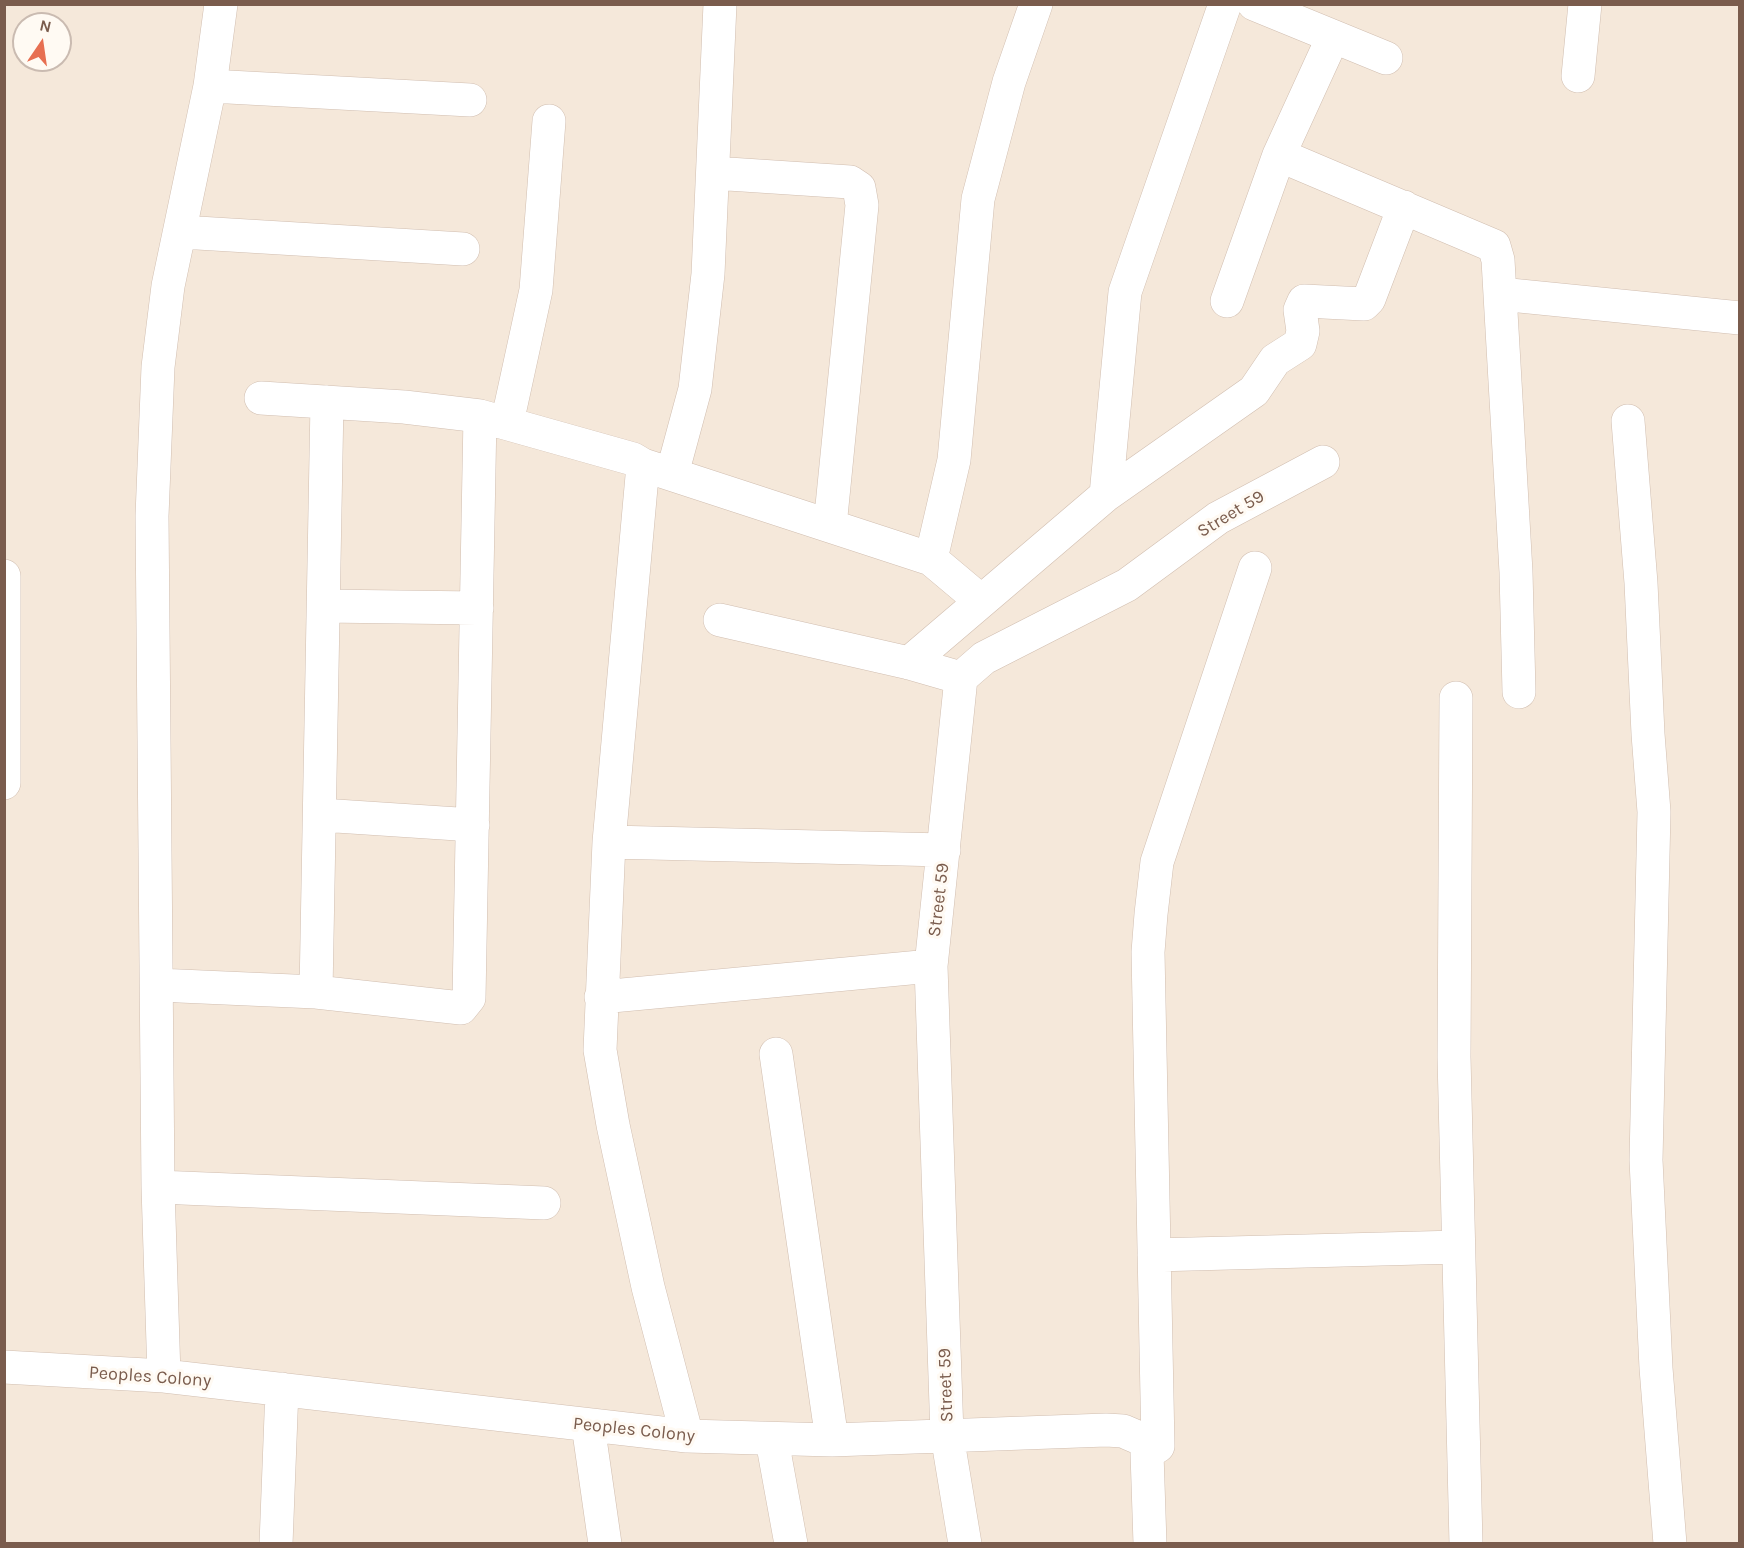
<!DOCTYPE html>
<style>
body{margin:0}
#map{position:relative;width:1744px;height:1548px;overflow:hidden;background:#fdf6ec;font-family:Karla,sans-serif}
canvas{display:block}
.frame{position:absolute;inset:0;border:6px solid #7a5c4d;pointer-events:none}
.north{position:absolute;left:12px;top:12px;width:60px;height:60px;box-sizing:border-box;background:#fffaf3;border:2px solid #cabbb1;border-radius:50%;rotate:13deg;font-size:16px;font-weight:700;line-height:24px;text-align:center;color:#7a5c4d}
.north::after{content:'';display:block;margin:auto;width:21px;height:27px;background:#e76f51;clip-path:polygon(50% 0,100% 100%,50% 72%,0 100%)}
</style>
<div id="map">
<canvas width="1744" height="1548"></canvas>
<div class="frame"></div>
<div class="north">N</div>
</div>
<script>
const c = document.querySelector('canvas').getContext('2d');
c.lineJoin = 'round';
function fillPath(path, color) { c.fillStyle = color; c.fill(path, 'evenodd'); }
const shape = rows => new Path2D(rows.map(r => 'M' + r).join(''));
function strokePath(path, color, width, dash) { c.strokeStyle = color; c.lineWidth = width; c.lineCap = dash ? 'butt' : 'round'; c.setLineDash(dash || []); c.stroke(path); }
function write(font, color, halo, rows, align = 'center') {
  c.font = font + ' Karla,sans-serif'; c.lineWidth = 6; c.setLineDash([]); c.textBaseline = 'middle'; c.strokeStyle = halo; c.fillStyle = color; for (const [text, x, y, turn = 0] of rows) {
    c.save(); c.translate(x, y); c.rotate((+turn || 0) * Math.PI / 180); c.textAlign = isNaN(turn) ? turn : align; if (halo) c.strokeText(text, 0, 0); c.fillText(text, 0, 0); c.restore();
  }
}
fillPath(shape([
 [5,5,1739,5,1739,1543,5,1543],
 [24,24,60,24,60,60,24,60]
]), '#f5e8da');
const minor = shape([
 [1254,4,1386,58],
 [1578,76,1585,4],
 [210,86,470,100],
 [1279,155,1494,246,1498,260,1516,572,1519,692],
 [713,173,850,182,859,188,862,205,830,526],
 [181,232,463,249],
 [1500,294,1740,318],
 [1227,301,1279,155,1333,37],
 [261,398,404,407,480,416,633,459,643,465,931,559,981,601],
 [1628,421,1641,583,1648,734,1654,812,1646,1160,1656,1368,1670,1544],
 [507,423,536,290,549,121],
 [643,465,609,842,600,1050,613,1125,648,1287,687,1436],
 [672,474,695,389,708,274,720,4],
 [1106,495,1125,292,1225,4],
 [931,559,954,460,978,199,1009,82,1036,4],
 [4,576,4,783],
 [324,606,477,608],
 [720,620,909,663,961,678],
 [909,663,1106,495,1254,391,1275,360,1300,344,1303,331,1300,310,1304,301,1364,304,1369,299,1404,207],
 [1456,698,1454,1057,1466,1544],
 [321,815,473,825],
 [609,842,944,850],
 [157,985,316,992,461,1008,469,998,480,416],
 [316,992,327,402],
 [601,997,931,966],
 [776,1054,832,1440],
 [158,1187,544,1203],
 [1154,1255,1458,1247],
 [4,1367,164,1376,687,1436,832,1440,1106,1430,1123,1431,1158,1446],
 [164,1376,158,1187,152,516,158,367,168,286,210,86,221,4],
 [588,1425,605,1544],
 [772,1440,791,1544],
 [1158,1446,1148,952,1151,914,1157,862,1255,568],
 [276,1544,282,1389],
 [965,1544,947,1435,931,966,961,678,984,658,1127,585,1218,518,1323,462],
 [1150,1544,1147,1453,1158,1446]
]);
strokePath(minor, '#d1beb0', 34);
strokePath(minor, '#fff', 33);
write('18px', '#7a5c4d', '#fffaf3', [
 ["Street 59",1231,514,-31],
 ["Street 59",939,900,-83],
 ["Peoples Colony",150,1377,4],
 ["Street 59",946,1385,-92],
 ["Peoples Colony",634,1430,6]
]);
</script>
